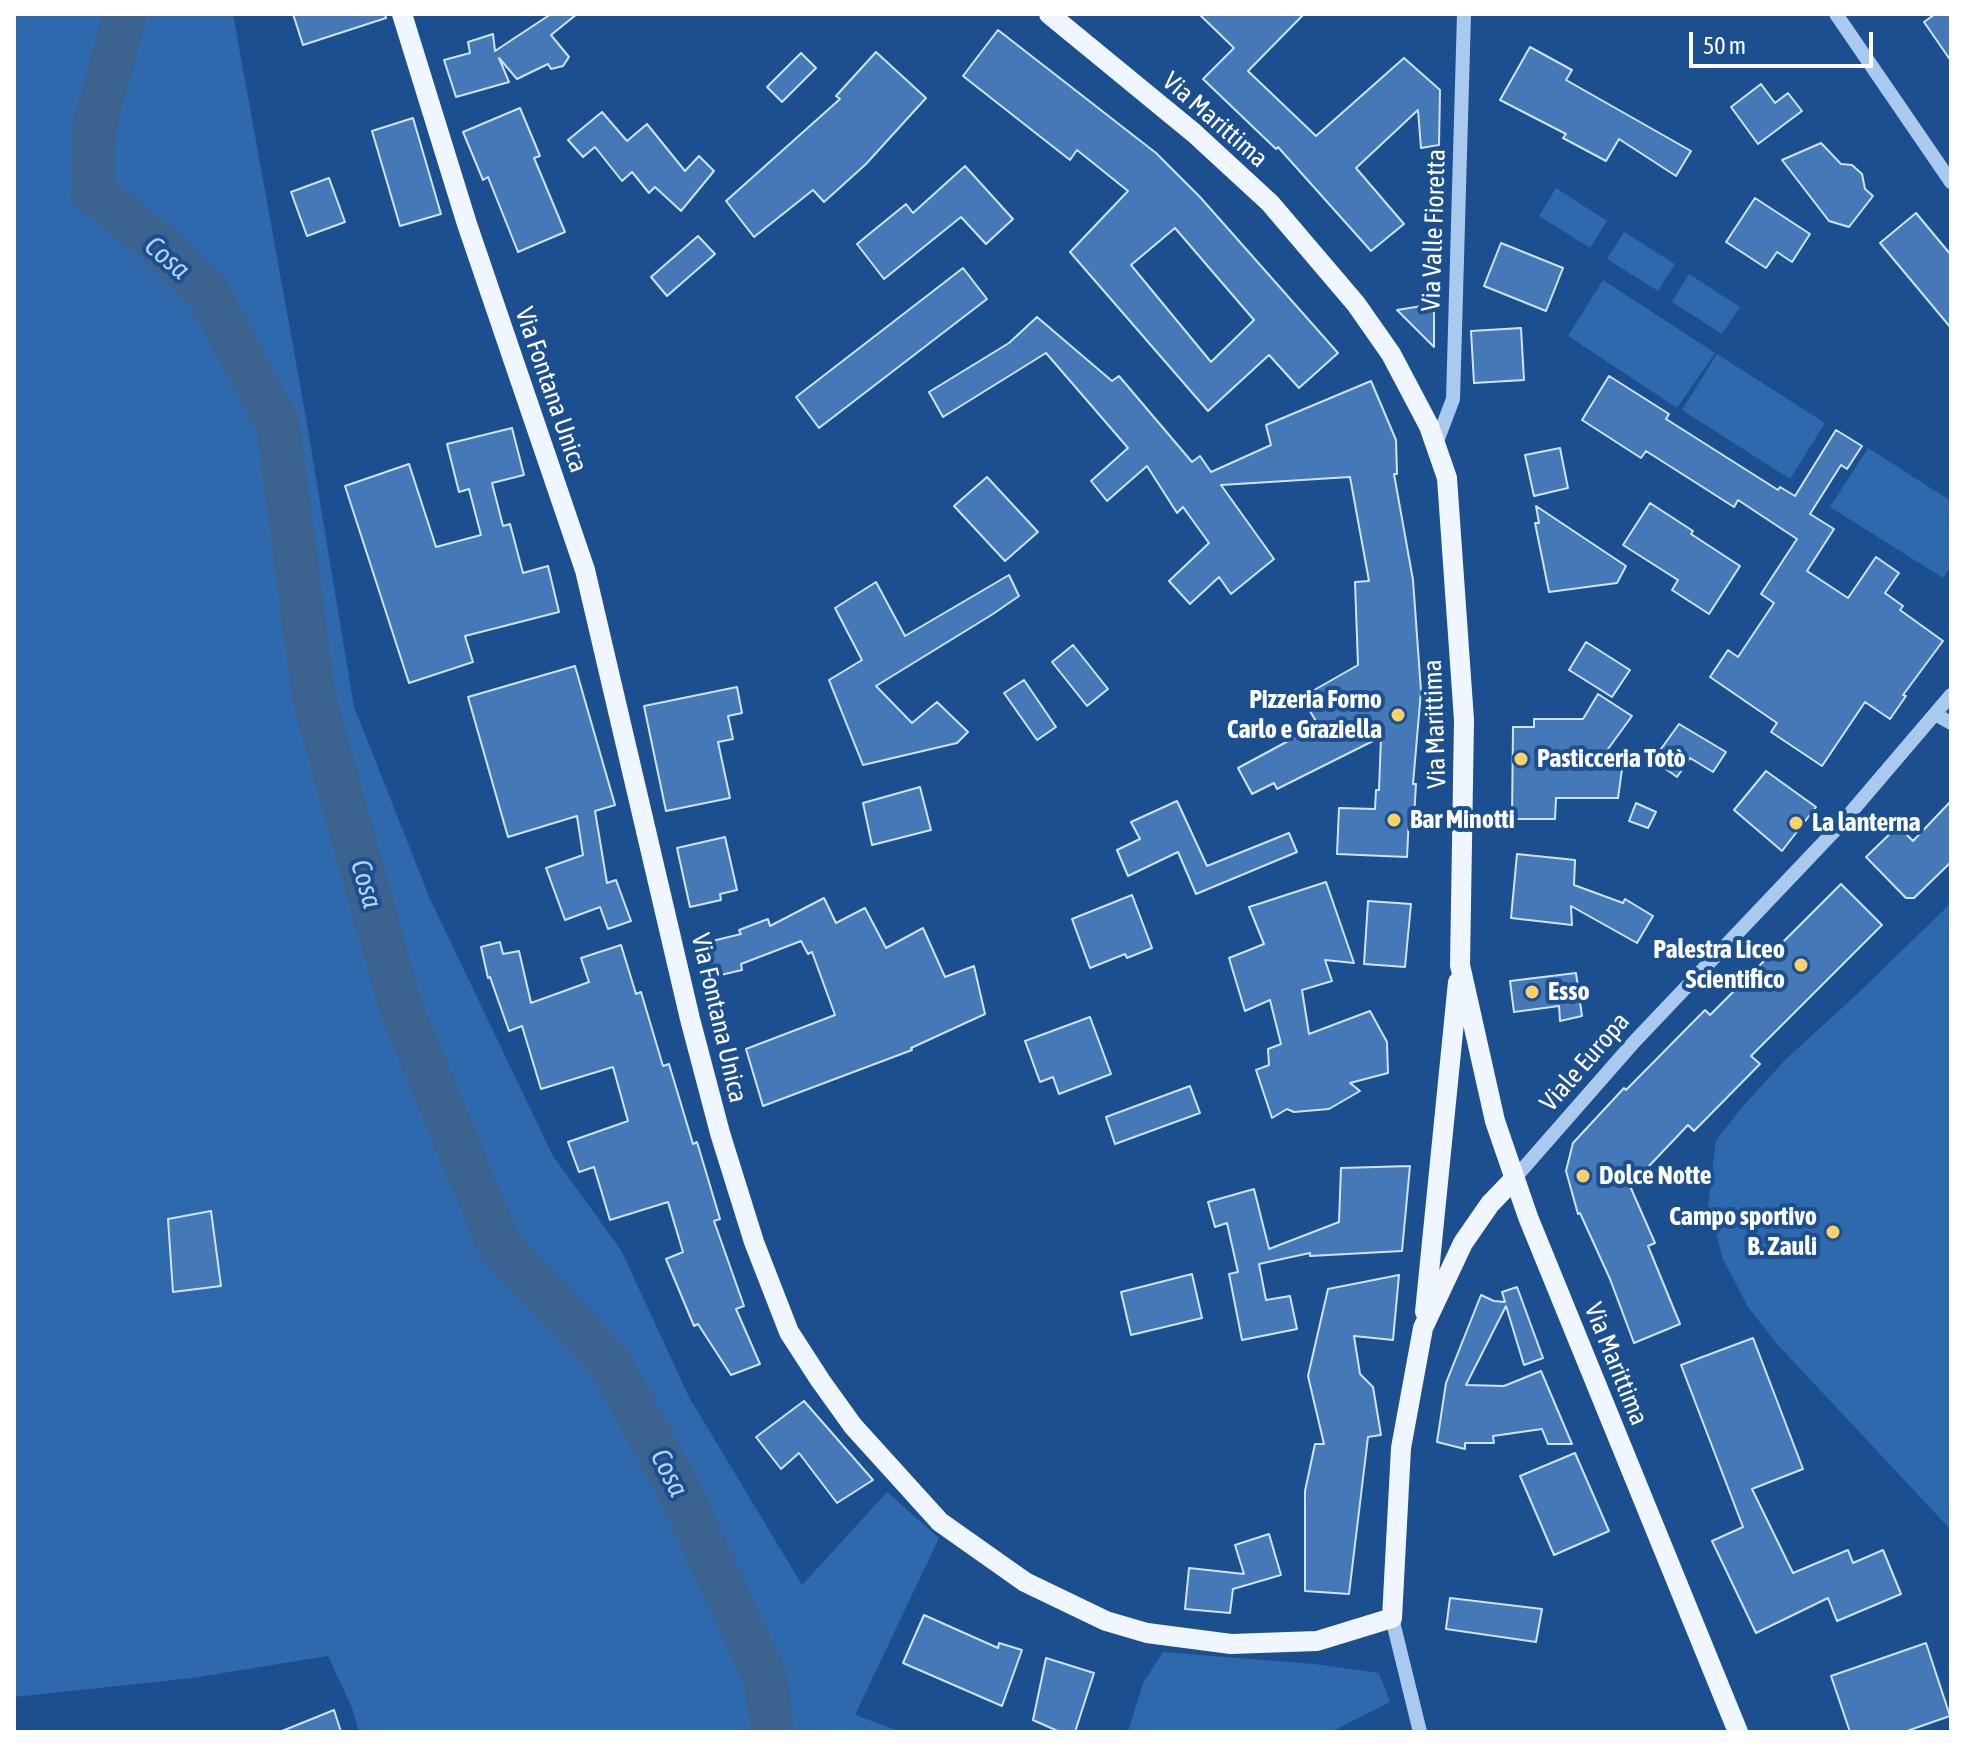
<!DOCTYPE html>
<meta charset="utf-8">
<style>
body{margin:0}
#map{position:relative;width:1965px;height:1746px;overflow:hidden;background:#1b4f8f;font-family:"Asap Condensed",sans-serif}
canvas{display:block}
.frame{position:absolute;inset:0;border:16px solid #fff;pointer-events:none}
.scale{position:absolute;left:1689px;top:32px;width:184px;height:36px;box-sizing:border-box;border:4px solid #fff;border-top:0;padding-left:10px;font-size:24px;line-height:28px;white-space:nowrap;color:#fff;-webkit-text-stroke:6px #1b4f8f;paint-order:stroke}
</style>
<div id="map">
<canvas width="1965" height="1746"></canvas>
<div class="frame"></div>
<div class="scale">50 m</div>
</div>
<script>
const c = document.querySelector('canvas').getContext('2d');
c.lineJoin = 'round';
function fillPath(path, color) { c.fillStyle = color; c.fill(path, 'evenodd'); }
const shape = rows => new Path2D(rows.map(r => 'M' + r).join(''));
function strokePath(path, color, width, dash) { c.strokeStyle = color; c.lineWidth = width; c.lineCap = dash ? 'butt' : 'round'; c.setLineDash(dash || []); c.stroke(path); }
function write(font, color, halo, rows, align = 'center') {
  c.font = font + ' "Asap Condensed",sans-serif'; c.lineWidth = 8; c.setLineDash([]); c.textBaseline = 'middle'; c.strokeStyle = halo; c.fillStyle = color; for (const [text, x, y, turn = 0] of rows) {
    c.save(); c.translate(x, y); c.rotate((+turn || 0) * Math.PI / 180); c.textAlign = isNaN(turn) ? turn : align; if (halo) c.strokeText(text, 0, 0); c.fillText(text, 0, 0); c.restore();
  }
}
fillPath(shape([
 [14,14,233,14,305,412,354,707,430,899,553,1156,621,1250,689,1397,802,1585,887,1492,939,1538,855,1715,902,1732,359,1732,352,1708,328,1656,193,1678,14,1697],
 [1556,188,1607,221,1590,248,1539,216],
 [1624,232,1675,264,1658,291,1607,259],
 [1689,274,1740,307,1722,334,1672,302],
 [1603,280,1715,353,1677,408,1568,336],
 [1717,354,1825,423,1790,479,1682,410],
 [1868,448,1951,501,1951,566,1943,578,1830,507],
 [1949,905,1951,906,1951,1530,1776,1343,1748,1307,1723,1259,1708,1206,1716,1140,1744,1105,1784,1061,1855,996],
 [1163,1652,1314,1664,1379,1673,1390,1702,1331,1732,1128,1732,1143,1683]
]), '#2e69ad');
strokePath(shape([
 [125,14,94,128,93,192,153,240,209,295,278,425,314,698,401,1008,499,1245,610,1363,678,1488,766,1680,773,1732]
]), '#3c6290', 44);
const building = shape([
 [293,14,385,14,386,18,303,45,293,14],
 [551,14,577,14,551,35,569,57,563,66,551,69,548,64,517,79,499,58,509,82,456,97,444,60,470,53,468,42,493,34,495,51,551,14],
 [1199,14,1304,14,1248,71,1316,136,1404,58,1440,90,1439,145,1421,148,1418,110,1356,168,1404,224,1371,251,1278,147,1276,149,1203,79,1234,48,1199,14],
 [1935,14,1951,14,1951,61,1924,22,1935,14],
 [998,30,1156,153,1200,197,1338,353,1299,388,1269,355,1208,411,1070,252,1128,191,1077,150,1070,160,963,76,998,30],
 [1175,228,1254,320,1211,362,1131,265,1175,228],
 [1530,47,1572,70,1566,80,1691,151,1676,176,1619,139,1606,161,1563,138,1566,134,1500,100,1530,47],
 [876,52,926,98,866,164,824,202,813,190,754,237,726,201,840,99,836,96,876,52],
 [801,53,816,68,782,102,767,87,801,53],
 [1761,84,1775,103,1788,93,1802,111,1758,144,1731,107,1761,84],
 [520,108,540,156,534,158,565,232,518,252,488,177,483,180,463,132,520,108],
 [602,112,627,141,647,124,685,171,699,156,714,171,681,211,655,187,649,193,632,172,622,181,595,147,583,157,568,140,602,112],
 [413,118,441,214,400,226,372,131,413,118],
 [1821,143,1841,164,1852,165,1862,174,1865,189,1873,196,1849,227,1829,221,1782,160,1821,143],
 [965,166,1013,219,986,244,961,217,884,279,857,244,906,204,913,213,965,166],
 [329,178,345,222,307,236,291,192,329,178],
 [1755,198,1810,234,1792,262,1777,252,1766,268,1726,242,1755,198],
 [1916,213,1951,255,1951,328,1880,243,1916,213],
 [698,236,715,254,667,296,651,277,698,236],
 [1501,243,1563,268,1546,311,1484,286,1501,243],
 [963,268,987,299,819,428,796,397,963,268],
 [1434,304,1434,347,1397,310,1434,304],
 [1037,317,1112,381,1119,376,1192,462,1200,456,1211,472,1271,445,1266,425,1371,381,1396,440,1397,474,1394,474,1413,580,1421,691,1413,784,1416,784,1414,817,1409,817,1407,857,1337,854,1339,808,1375,809,1376,790,1379,790,1381,737,1277,789,1274,783,1252,794,1238,768,1318,725,1302,697,1358,665,1355,582,1369,581,1350,477,1221,485,1274,559,1231,594,1219,577,1190,604,1169,581,1209,543,1183,507,1177,513,1147,466,1107,501,1091,481,1128,448,1046,353,943,417,929,392,1009,343,1037,317],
 [1521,328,1524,380,1474,383,1471,331,1521,328],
 [1609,376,1669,414,1666,419,1778,490,1780,487,1795,496,1836,430,1862,446,1847,469,1841,465,1810,514,1834,529,1807,571,1848,598,1876,557,1899,573,1885,593,1903,606,1900,610,1943,641,1903,695,1906,696,1890,719,1865,702,1822,766,1771,732,1777,723,1710,677,1728,650,1738,657,1774,603,1761,594,1797,539,1738,500,1734,507,1646,451,1641,458,1582,420,1609,376],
 [512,428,524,475,492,483,503,526,510,524,523,573,548,566,559,612,465,636,473,662,409,683,345,486,409,464,436,547,481,535,469,489,459,492,447,444,512,428],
 [1560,448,1568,488,1534,496,1525,455,1560,448],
 [987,477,1038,532,1005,561,954,506,987,477],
 [1650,503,1693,531,1691,534,1740,566,1709,614,1672,590,1678,580,1623,545,1650,503],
 [1536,506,1626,566,1617,583,1549,592,1535,523,1539,523,1536,506],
 [1009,575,1019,596,993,614,876,686,912,723,937,702,968,732,957,743,863,765,829,680,862,660,835,608,876,582,905,636,1009,575],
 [1586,642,1630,670,1612,697,1569,670,1586,642],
 [1073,645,1108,689,1087,706,1052,662,1073,645],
 [575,666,615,805,595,811,607,883,616,880,631,921,608,929,600,907,565,920,546,868,583,855,577,816,508,837,468,697,575,666],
 [1024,680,1056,727,1037,740,1004,693,1024,680],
 [737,687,742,713,728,716,733,739,718,742,730,798,666,811,644,706,737,687],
 [1598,694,1632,716,1600,760,1623,762,1618,798,1556,798,1555,819,1512,819,1513,727,1534,727,1534,719,1583,719,1598,694],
 [1679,724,1726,752,1713,772,1690,758,1677,777,1653,760,1679,724],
 [1766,771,1816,807,1782,851,1734,810,1766,771],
 [920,787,931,830,872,845,863,803,920,787],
 [1177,801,1207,866,1289,833,1297,852,1196,894,1178,852,1128,876,1117,850,1140,839,1131,822,1177,801],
 [1951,801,1951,862,1914,898,1906,898,1866,857,1898,826,1913,841,1951,801],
 [1636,803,1656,812,1648,828,1629,821,1636,803],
 [725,837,737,890,720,894,721,900,690,907,677,848,725,837],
 [1517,854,1575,860,1574,885,1623,903,1625,899,1653,916,1637,943,1571,906,1572,925,1511,918,1517,854],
 [1326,882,1354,963,1325,960,1332,981,1302,990,1309,1034,1370,1011,1387,1042,1388,1073,1350,1083,1360,1091,1329,1109,1294,1112,1287,1109,1272,1118,1256,1070,1269,1065,1268,1049,1281,1044,1270,1000,1245,1011,1229,958,1264,944,1249,907,1326,882],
 [1841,884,1882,925,1751,1056,1760,1064,1694,1131,1688,1125,1630,1186,1655,1243,1648,1246,1680,1324,1634,1343,1610,1279,1580,1213,1578,1214,1566,1171,1573,1143,1624,1088,1626,1090,1705,1010,1710,1015,1841,884],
 [1132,895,1152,948,1127,958,1125,954,1090,968,1072,919,1132,895],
 [824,898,836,923,865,908,886,948,923,928,945,977,974,966,985,1014,911,1048,912,1050,763,1106,746,1049,835,1015,812,952,808,954,801,941,741,964,742,970,708,978,700,944,741,934,739,930,768,919,770,926,824,898],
 [1368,901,1411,904,1405,967,1364,964,1368,901],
 [500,942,503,954,519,951,531,1003,589,982,581,958,621,945,636,994,641,992,663,1066,669,1064,693,1144,697,1142,720,1219,714,1221,744,1306,736,1309,760,1364,731,1375,698,1324,694,1326,666,1259,683,1252,668,1202,610,1220,594,1167,579,1172,568,1142,628,1121,613,1067,541,1089,522,1026,509,1031,490,977,488,978,481,947,500,942],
 [1576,973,1582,1016,1560,1021,1559,1006,1514,1012,1510,981,1576,973],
 [1090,1017,1111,1074,1059,1094,1053,1077,1040,1082,1025,1041,1090,1017],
 [1190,1086,1200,1113,1115,1144,1106,1117,1190,1086],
 [1410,1166,1402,1251,1310,1256,1310,1253,1259,1264,1266,1300,1290,1296,1297,1329,1242,1340,1229,1274,1238,1272,1227,1223,1215,1227,1208,1202,1254,1189,1269,1249,1339,1222,1341,1168,1410,1166],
 [211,1211,221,1286,173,1292,168,1219,211,1211],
 [1192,1274,1202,1318,1131,1335,1121,1292,1192,1274],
 [1399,1275,1393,1340,1354,1336,1360,1374,1373,1387,1381,1435,1368,1437,1349,1594,1305,1591,1305,1491,1315,1444,1324,1444,1308,1376,1328,1289,1399,1275],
 [1517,1287,1543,1358,1524,1365,1506,1306,1466,1385,1504,1386,1541,1371,1572,1444,1548,1444,1542,1429,1493,1436,1494,1443,1465,1443,1465,1449,1437,1442,1446,1383,1481,1295,1494,1301,1505,1302,1502,1292,1517,1287],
 [1753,1338,1803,1469,1752,1489,1793,1573,1848,1550,1853,1563,1883,1550,1901,1594,1837,1621,1828,1598,1756,1633,1712,1541,1743,1527,1681,1365,1753,1338],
 [804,1401,873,1480,837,1503,799,1453,781,1469,756,1437,804,1401],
 [1575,1453,1609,1531,1554,1555,1520,1476,1575,1453],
 [1269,1534,1281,1575,1233,1589,1230,1613,1185,1609,1189,1568,1244,1574,1235,1545,1269,1534],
 [1450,1598,1542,1609,1536,1642,1446,1629,1450,1598],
 [924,1615,998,1648,999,1643,1022,1650,1002,1706,903,1663,924,1615],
 [1926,1643,1950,1716,1904,1732,1850,1732,1831,1676,1926,1643],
 [1046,1658,1094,1673,1075,1732,1060,1732,1033,1720,1046,1658],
 [334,1710,341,1732,282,1732,282,1731,334,1710]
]);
fillPath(building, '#4478b7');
strokePath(building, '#cfe3fa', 2);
strokePath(shape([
 [1836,14,1951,182],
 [1436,444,1453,399,1464,14],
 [1935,714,1951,723],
 [1514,1179,1634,1042,1841,824,1951,695],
 [1392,1618,1420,1732]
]), '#a9c9ee', 14);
strokePath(shape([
 [402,14,467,224,585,570,690,1019,720,1133,754,1242,789,1332,820,1380,853,1426,940,1522,1025,1582,1106,1621,1147,1633,1231,1644,1317,1641,1392,1618,1401,1448,1423,1328,1463,1243,1490,1204,1514,1179],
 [1049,14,1194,133,1270,203,1356,304,1391,354,1429,426,1447,478,1464,720,1460,965,1495,1121,1528,1217,1738,1732],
 [1425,1312,1458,982]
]), '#f0f6ff', 20);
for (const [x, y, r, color] of [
 [1398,715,8,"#ffd166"],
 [1521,759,8,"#ffd166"],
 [1394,820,8,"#ffd166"],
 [1796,823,8,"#ffd166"],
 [1801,965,8,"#ffd166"],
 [1532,992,8,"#ffd166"],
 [1583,1176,8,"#ffd166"],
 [1833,1232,8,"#ffd166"]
]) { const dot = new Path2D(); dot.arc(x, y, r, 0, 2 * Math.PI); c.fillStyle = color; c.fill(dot); strokePath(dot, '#1b4f8f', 3); }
write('26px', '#fff', '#1b4f8f', [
 ["Via Marittima",1215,120,41],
 ["Via Valle Fioretta",1434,230,-88],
 ["Via Fontana Unica",551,390,71],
 ["Via Marittima",1435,724,-92],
 ["Via Fontana Unica",719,1018,77],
 ["Viale Europa",1585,1062,-49],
 ["Via Marittima",1616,1364,68]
]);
write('bold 26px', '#fff', '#1b4f8f', [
 ["Pizzeria Forno",1382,700,"right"],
 ["Carlo e Graziella",1382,730,"right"],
 ["Pasticceria Totò",1537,759],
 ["Bar Minotti",1410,820],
 ["La lanterna",1812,823],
 ["Palestra Liceo",1785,950,"right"],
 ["Scientifico",1785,980,"right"],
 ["Esso",1548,992],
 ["Dolce Notte",1599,1176],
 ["Campo sportivo",1817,1217,"right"],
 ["B. Zauli",1817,1247,"right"]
], 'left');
write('italic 28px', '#b5d3f5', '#1b4f8f', [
 ["Cosa",167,258,41],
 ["Cosa",366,884,74],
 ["Cosa",669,1473,63]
]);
</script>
